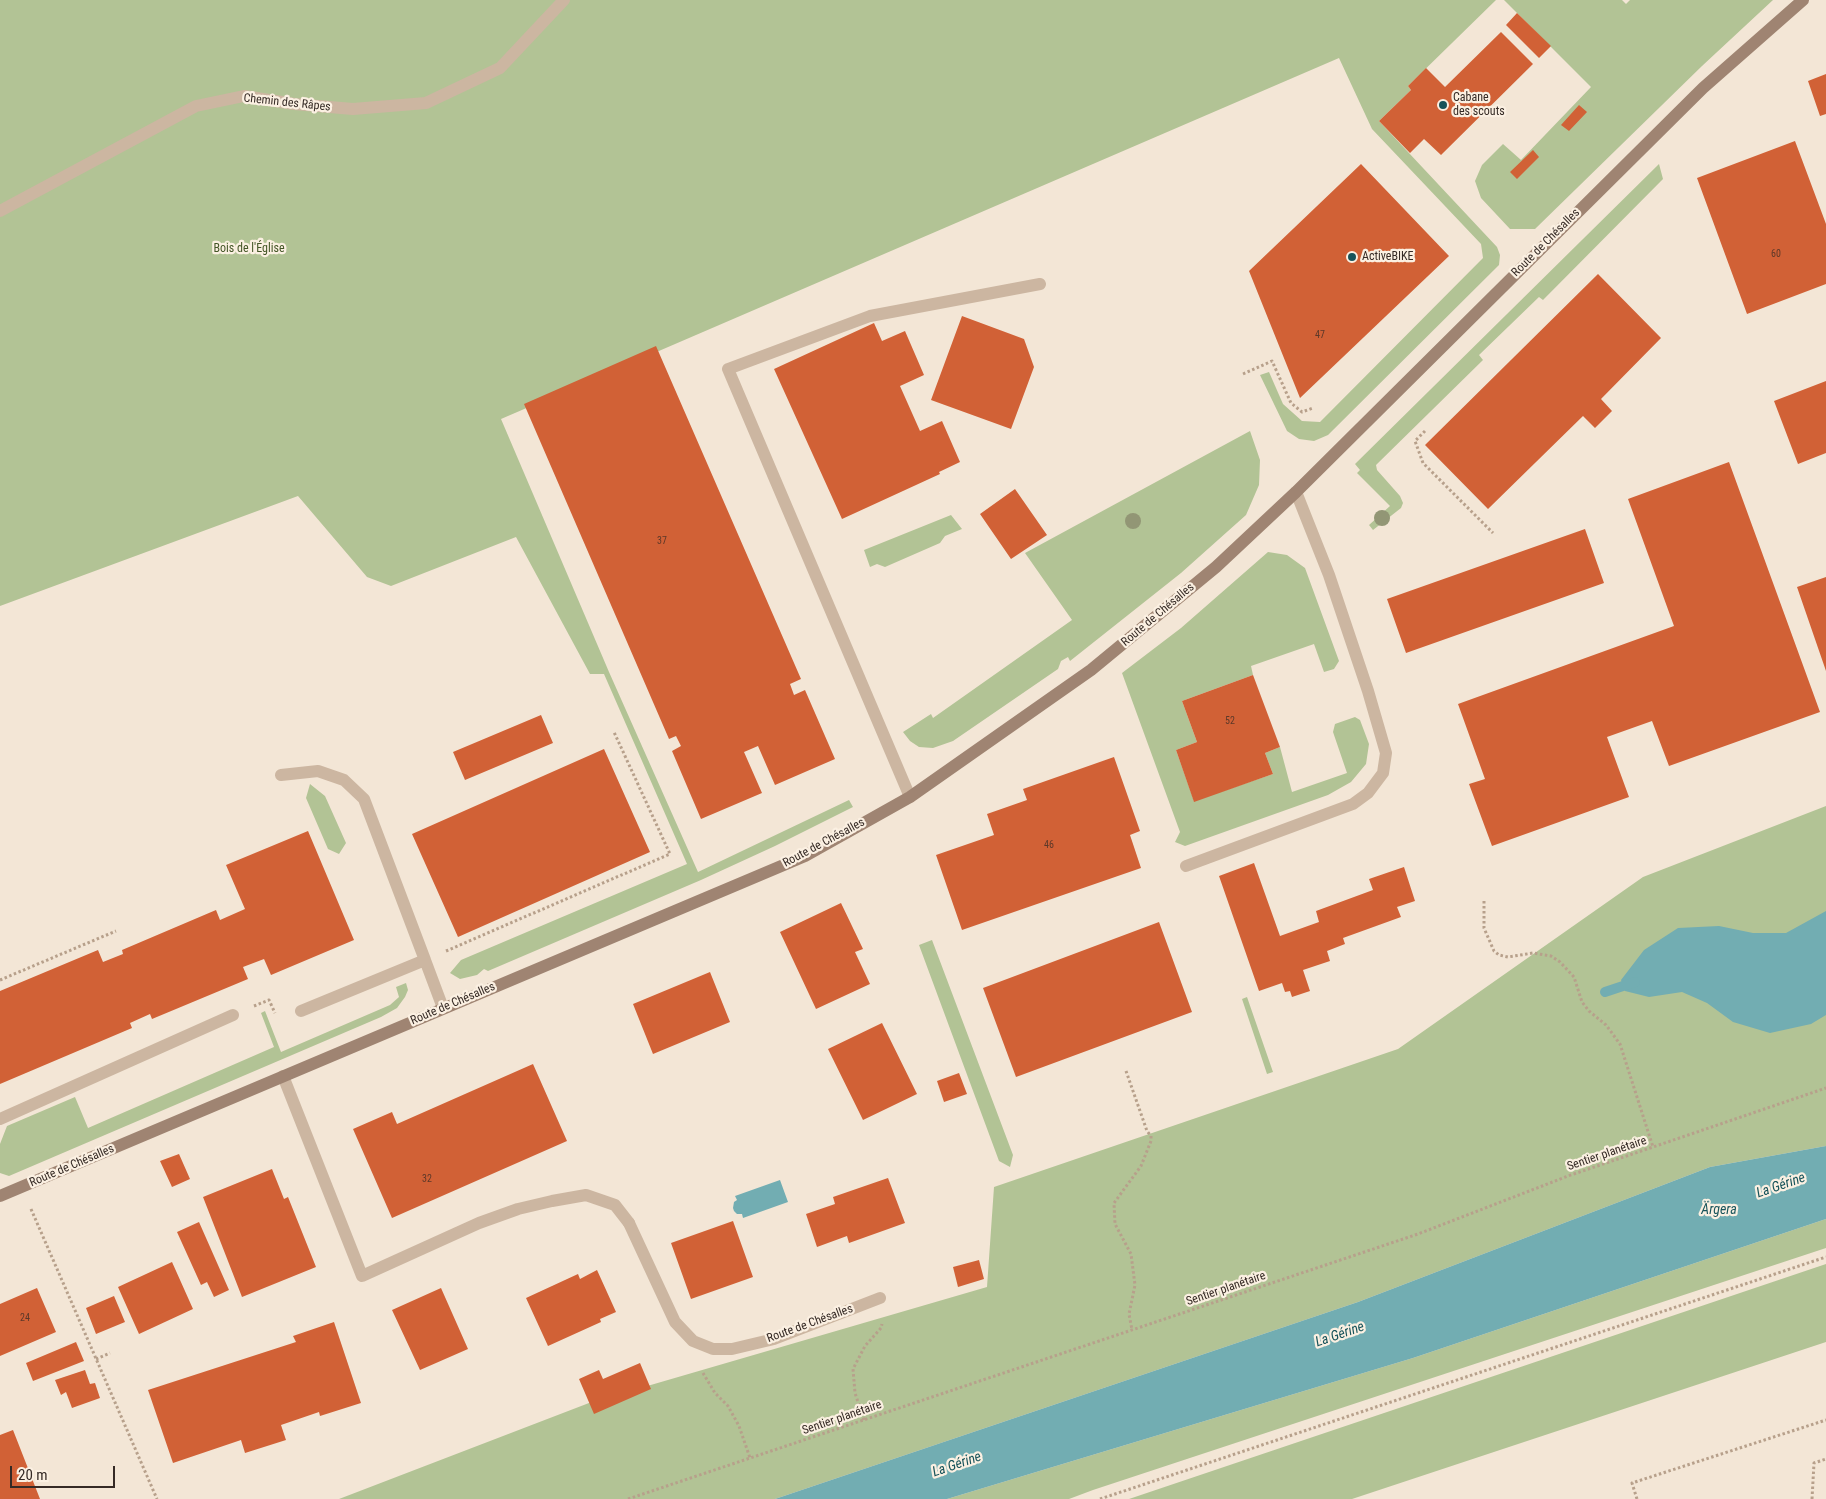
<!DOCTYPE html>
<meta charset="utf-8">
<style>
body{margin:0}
#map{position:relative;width:1826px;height:1499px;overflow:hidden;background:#f3e6d6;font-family:"Roboto Condensed",sans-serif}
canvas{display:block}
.scale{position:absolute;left:10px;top:1466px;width:105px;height:22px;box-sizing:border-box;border:2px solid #352a25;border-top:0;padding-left:6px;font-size:15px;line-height:18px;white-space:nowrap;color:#352a25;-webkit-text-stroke:4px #fbf0e2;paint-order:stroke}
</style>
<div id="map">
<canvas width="1826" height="1499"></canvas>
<div class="scale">20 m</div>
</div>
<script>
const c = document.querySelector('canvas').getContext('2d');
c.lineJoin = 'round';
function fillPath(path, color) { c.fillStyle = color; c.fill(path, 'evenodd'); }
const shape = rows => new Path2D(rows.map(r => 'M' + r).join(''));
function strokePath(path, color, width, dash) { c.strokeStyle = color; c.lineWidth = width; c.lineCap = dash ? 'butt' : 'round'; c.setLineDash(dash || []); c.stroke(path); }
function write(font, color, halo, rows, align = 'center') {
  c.font = font + ' "Roboto Condensed",sans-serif'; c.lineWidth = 4.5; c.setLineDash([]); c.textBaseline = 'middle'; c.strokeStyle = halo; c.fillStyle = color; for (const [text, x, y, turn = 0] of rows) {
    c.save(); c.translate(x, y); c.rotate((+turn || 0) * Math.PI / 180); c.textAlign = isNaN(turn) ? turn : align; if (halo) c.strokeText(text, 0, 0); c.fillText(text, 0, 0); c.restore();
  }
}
fillPath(shape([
 [0,0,1496,0,1408,86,1411,90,1379,121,1497,247,1500,255,1499,265,1328,435,1314,441,1299,439,1287,431,1260,375,1269,372,1283,404,1302,421,1320,422,1483,258,1481,244,1372,129,1339,58,501,419,609,672,698,872,849,800,853,807,775,846,701,880,488,971,484,969,477,975,460,979,450,973,461,960,687,864,604,674,590,674,516,537,391,586,367,577,298,496,0,606],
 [1504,0,1622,0,1626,4,1630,0,1773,0,1702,66,1535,229,1510,229,1481,198,1475,181,1482,165,1503,144,1521,160,1591,87],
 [1659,164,1663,179,1543,300,1539,297,1479,355,1483,360,1376,465,1377,470,1400,496,1403,503,1401,508,1373,530,1369,525,1390,506,1357,473,1360,470,1355,464],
 [1250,431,1260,460,1259,485,1246,515,1181,573,1070,661,1068,657,1061,661,1058,669,953,741,933,748,919,747,910,741,903,732,931,714,933,718,1072,620,1025,553],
 [951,515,962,529,945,536,940,543,885,567,877,564,870,567,864,550],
 [1268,552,1287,555,1305,568,1339,661,1334,669,1324,672,1314,644,1251,666,1253,675,1182,701,1197,742,1176,750,1194,801,1273,774,1265,753,1280,747,1292,792,1347,773,1333,732,1335,724,1355,717,1360,720,1369,744,1366,764,1351,782,1328,795,1185,846,1175,842,1180,832,1122,673,1181,628],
 [310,784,325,796,346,843,339,854,328,849,306,798],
 [1826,806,1826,1146,1710,1167,1358,1302,775,1499,339,1499,589,1403,987,1287,994,1187,1398,1049,1643,877],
 [932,940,1013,1155,1010,1167,999,1161,919,945],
 [406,983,408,990,405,997,397,1008,381,1017,9,1176,0,1173,0,1144,7,1126,75,1097,88,1128,274,1047,261,1013,265,1011,281,1052,390,1005,399,997,396,987],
 [1247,997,1273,1072,1267,1074,1242,999],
 [1826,1219,1826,1248,1093,1490,1069,1499,947,1499,1413,1358],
 [1826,1264,1826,1342,1352,1499,1129,1499]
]), '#b2c395');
fillPath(shape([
 [1826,911,1826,1015,1811,1024,1770,1033,1733,1022,1707,1003,1682,992,1649,997,1625,991,1621,980,1644,950,1678,928,1719,926,1753,933,1786,933],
 [1826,1146,1826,1219,1413,1358,947,1499,775,1499,1358,1302,1710,1167],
 [780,1180,788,1202,743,1218,742,1214,737,1214,734,1211,733,1208,734,1202,737,1200,735,1196]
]), '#72adb2');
strokePath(shape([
 [1605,992,1635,982]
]), '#72adb2', 10);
fillPath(shape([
 [1517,13,1551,46,1539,58,1506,25],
 [1501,32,1533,64,1441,155,1424,139,1410,153,1379,121,1411,90,1408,86,1426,68,1445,87],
 [1826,74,1826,114,1820,116,1808,81],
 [1579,105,1587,112,1569,131,1561,125],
 [1795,141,1826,224,1826,284,1747,314,1697,178],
 [1533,150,1539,157,1517,179,1510,172],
 [1361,164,1449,256,1300,398,1249,271],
 [1598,274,1661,338,1601,399,1612,411,1595,428,1583,416,1488,509,1425,445],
 [962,316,1024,339,1034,367,1011,429,931,400],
 [874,323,882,341,905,331,924,375,900,386,920,431,942,421,960,462,939,472,940,474,842,519,774,369],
 [656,346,801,679,790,684,794,695,805,690,835,759,775,785,758,746,744,752,762,793,701,819,672,751,681,746,676,736,669,739,524,404],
 [1826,381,1826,453,1798,464,1774,401],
 [1729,462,1820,712,1669,766,1652,721,1607,737,1629,797,1492,846,1469,784,1485,779,1458,704,1674,626,1628,499],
 [1015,489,1047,535,1011,559,980,514],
 [1585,529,1604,583,1406,653,1387,599],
 [1826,577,1826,671,1797,587],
 [1253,675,1280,747,1265,753,1273,774,1194,802,1176,750,1197,742,1182,701],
 [541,715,553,743,465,780,453,752],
 [604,749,650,852,458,937,412,834],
 [1114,757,1140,831,1130,835,1141,868,962,930,936,855,994,835,987,814,1027,800,1023,789],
 [308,831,354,940,271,975,264,959,243,967,248,979,152,1019,150,1014,130,1023,132,1028,0,1084,0,991,98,950,103,962,123,954,122,950,216,910,220,920,245,909,226,865],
 [1254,863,1280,936,1319,922,1316,911,1373,890,1369,879,1404,867,1415,901,1397,907,1401,917,1343,938,1345,944,1327,951,1330,961,1303,970,1310,991,1292,997,1290,991,1285,992,1282,983,1259,991,1219,876],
 [841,903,863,949,855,952,870,984,816,1009,780,932],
 [1159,922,1192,1012,1016,1077,983,988],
 [710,972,730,1022,653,1054,633,1004],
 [882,1023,917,1094,863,1120,828,1049],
 [533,1064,567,1141,392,1218,353,1129,392,1112,397,1124],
 [959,1073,967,1094,944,1102,937,1081],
 [179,1154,190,1179,172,1187,160,1161],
 [272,1169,284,1199,288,1197,316,1267,242,1297,203,1197],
 [888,1178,905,1223,849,1243,847,1236,817,1247,806,1214,835,1204,833,1197],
 [733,1221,753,1277,691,1299,671,1243],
 [199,1222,229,1290,214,1297,207,1282,201,1285,177,1232],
 [979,1260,984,1279,958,1287,953,1267],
 [172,1262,193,1309,139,1334,118,1287],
 [597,1270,616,1312,600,1319,601,1322,548,1346,526,1298,578,1274,580,1279],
 [37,1288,56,1332,0,1356,0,1304],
 [441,1288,468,1349,420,1370,392,1310],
 [114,1296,125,1322,96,1334,86,1308],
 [334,1322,361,1403,320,1416,319,1412,281,1425,286,1440,245,1453,241,1440,173,1463,148,1390,296,1342,293,1336],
 [76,1342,84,1361,33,1381,26,1363],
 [640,1363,651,1389,594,1414,579,1379,599,1370,603,1379],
 [85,1370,90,1384,95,1383,100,1398,72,1408,66,1392,61,1395,55,1380],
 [13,1430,40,1499,0,1499,0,1435]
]), '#d16136');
strokePath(shape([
 [1243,374,1272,361,1291,403,1302,412,1313,408],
 [1425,431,1415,441,1423,463,1493,533],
 [1484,901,1484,928,1494,951,1499,955,1508,957,1533,953,1551,956,1560,962,1574,977,1582,1002,1589,1011,1606,1025,1620,1044,1653,1147],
 [446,951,670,854,614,732],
 [0,980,116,931],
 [254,1006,269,1000,275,1013],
 [1126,1071,1147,1131,1151,1136,1151,1141,1141,1166,1114,1203,1115,1224,1131,1254,1135,1285,1129,1314,1132,1330],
 [31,1209,157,1499],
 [96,1359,110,1353],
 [703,1373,715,1393,728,1406,739,1426,750,1458],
 [864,1420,855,1393,853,1369,865,1346,881,1328,882,1324],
 [628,1499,1418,1234,1568,1176,1826,1088],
 [1100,1499,1826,1257],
 [1637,1499,1632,1483,1826,1420],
 [1812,1499,1814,1463,1826,1459]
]), '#b7a08b', 3, [2.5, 2.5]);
strokePath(shape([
 [281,775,318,771,344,780,364,799,425,960,301,1011],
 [910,797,728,369,870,316,1040,284],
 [425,960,443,1008],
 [0,1119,233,1015],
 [629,1223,675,1322,693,1341,713,1349,732,1349,774,1339,880,1298]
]), '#ccb6a1', 12);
strokePath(shape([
 [0,211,196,106,244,96,294,104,353,109,426,103,500,68,564,0],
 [1186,866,1353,804,1368,793,1383,773,1386,753,1368,691,1329,575,1296,492],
 [283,1076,362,1276,479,1223,518,1209,552,1201,586,1195,615,1205,629,1223]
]), '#ccb6a1', 12);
strokePath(shape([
 [0,1196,805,856,910,797,1091,670,1216,567,1296,492,1703,88,1803,0]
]), '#9f8472', 12);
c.fillStyle = '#929675';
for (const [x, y] of [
 [1382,518],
 [1133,521]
]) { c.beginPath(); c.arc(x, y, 8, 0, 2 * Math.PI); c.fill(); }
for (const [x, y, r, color] of [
 [1443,105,5,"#17535a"],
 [1352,257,5,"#17535a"]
]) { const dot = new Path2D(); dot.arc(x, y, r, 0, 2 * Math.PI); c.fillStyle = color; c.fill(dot); strokePath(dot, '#fbf0e2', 2); }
write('10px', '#5c3829', null, [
 ["60",1776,254],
 ["47",1320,335],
 ["37",662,541],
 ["52",1230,721],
 ["46",1049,845],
 ["32",427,1179],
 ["24",25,1318]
]);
write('12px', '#352a25', '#fbf0e2', [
 ["Cabane",1453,98],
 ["des scouts",1453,112],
 ["ActiveBIKE",1362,257]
], 'left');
write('12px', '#352a25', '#fbf0e2', [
 ["Chemin des Râpes",287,103,6],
 ["Route de Chésalles",1546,243,-45],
 ["Route de Chésalles",1158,615,-40],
 ["Route de Chésalles",824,843,-28],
 ["Route de Chésalles",453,1004,-23],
 ["Sentier planétaire",1607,1154,-19],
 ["Route de Chésalles",72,1166,-23],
 ["Sentier planétaire",1226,1289,-19],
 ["Route de Chésalles",810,1324,-20],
 ["Sentier planétaire",842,1418,-19]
]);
write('12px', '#435526', '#fbf0e2', [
 ["Bois de l'Église",249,249]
]);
write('italic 14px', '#17535a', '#fbf0e2', [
 ["La Gérine",1781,1186,-19],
 ["Ärgera",1719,1210],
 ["La Gérine",1340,1335,-19],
 ["La Gérine",957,1465,-19]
]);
</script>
